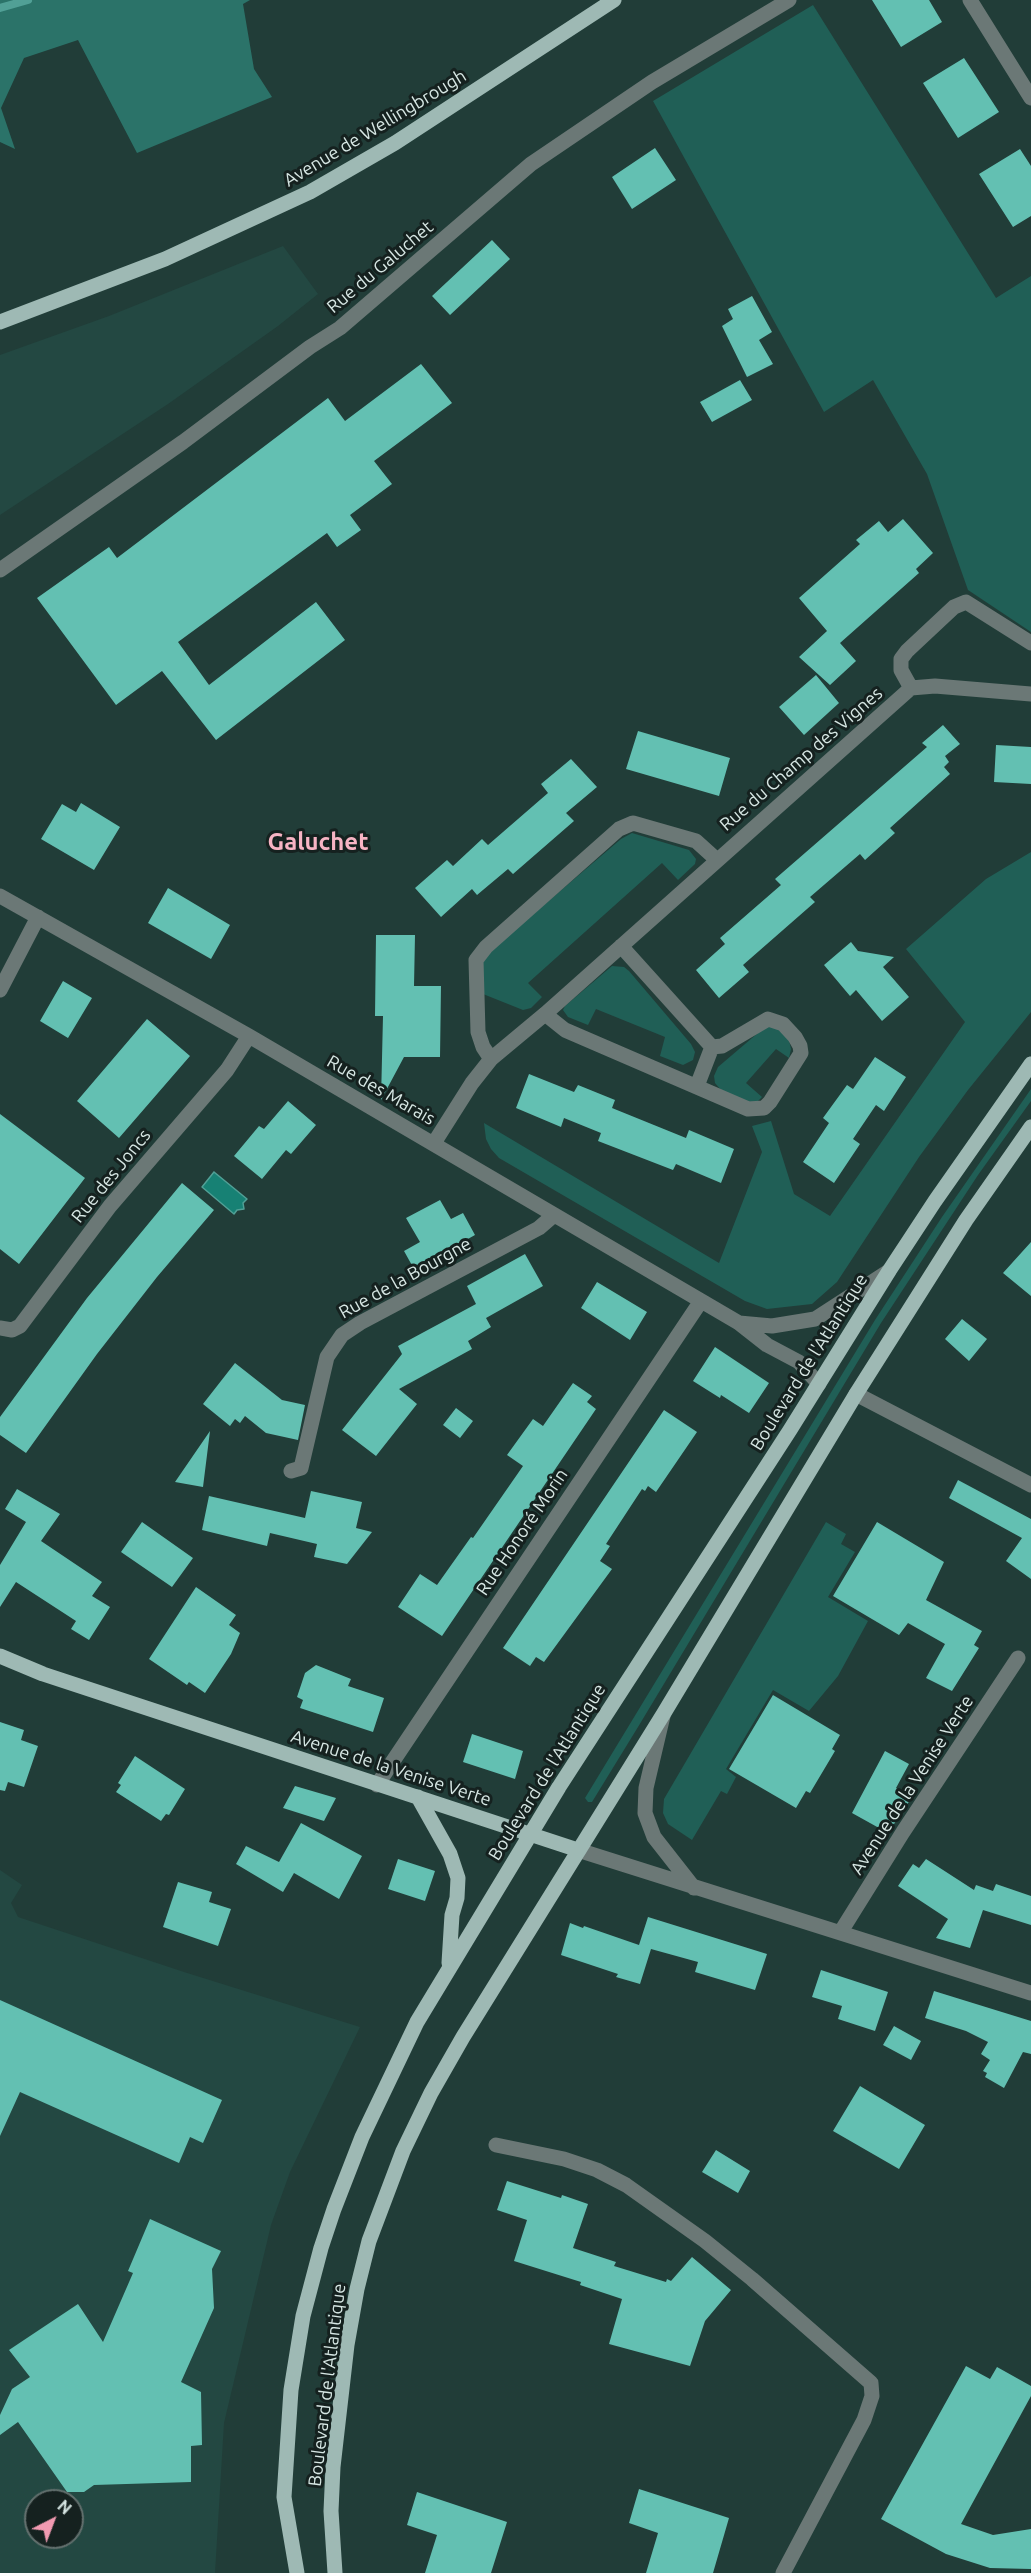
<!DOCTYPE html>
<meta charset="utf-8">
<style>
body{margin:0}
#map{position:relative;width:1031px;height:2573px;overflow:hidden;background:#213d38;font-family:Ubuntu,sans-serif}
canvas{display:block}
.north{position:absolute;left:24px;top:2489px;width:60px;height:60px;box-sizing:border-box;background:#15211f;border:2px solid #63706e;border-radius:50%;rotate:42deg;font-size:16px;font-weight:700;line-height:24px;text-align:center;color:#d7e7e4}
.north::after{content:'';display:block;margin:auto;width:21px;height:27px;background:#f19ab1;clip-path:polygon(50% 0,100% 100%,50% 72%,0 100%)}
</style>
<div id="map">
<canvas width="1031" height="2573"></canvas>
<div class="north">N</div>
</div>
<script>
const c = document.querySelector('canvas').getContext('2d');
c.lineJoin = 'round';
function fillPath(path, color) { c.fillStyle = color; c.fill(path, 'evenodd'); }
const shape = rows => new Path2D(rows.map(r => 'M' + r).join(''));
function strokePath(path, color, width, dash) { c.strokeStyle = color; c.lineWidth = width; c.lineCap = dash ? 'butt' : 'round'; c.setLineDash(dash || []); c.stroke(path); }
function write(font, color, halo, rows, align = 'center') {
  c.font = font + ' Ubuntu,sans-serif'; c.lineWidth = 6; c.setLineDash([]); c.textBaseline = 'middle'; c.strokeStyle = halo; c.fillStyle = color; for (const [text, x, y, turn = 0] of rows) {
    c.save(); c.translate(x, y); c.rotate((+turn || 0) * Math.PI / 180); c.textAlign = isNaN(turn) ? turn : align; if (halo) c.strokeText(text, 0, 0); c.fillText(text, 0, 0); c.restore();
  }
}
fillPath(shape([
 [283,246,318,294,278,326,168,404,0,515,0,355,109,316],
 [0,1870,22,1885,11,1903,18,1917,184,1972,360,2027,290,2172,271,2225,224,2423,215,2573,0,2573],
 [36,2501,72,2501,72,2537,36,2537]
]), '#234842');
fillPath(shape([
 [813,5,996,298,1031,276,1031,632,968,590,927,474,873,380,824,412,653,101],
 [632,833,689,850,696,859,695,864,678,880,662,863,528,983,542,997,531,1008,523,1010,483,994,482,961,490,951,621,839],
 [1031,852,1031,1012,968,1090,919,1157,837,1282,812,1304,767,1309,745,1301,499,1158,491,1149,486,1139,484,1123,719,1263,762,1152,752,1126,771,1121,794,1194,830,1216,965,1022,906,949,986,879],
 [612,966,624,967,629,971,691,1044,695,1052,693,1060,683,1065,660,1056,665,1037,596,1009,588,1025,568,1017,563,1010,565,1006],
 [772,1026,781,1031,789,1040,791,1049,789,1058,776,1049,746,1083,762,1097,757,1102,751,1103,721,1090,715,1083,714,1076,718,1067,765,1027],
 [1031,1089,1031,1101,978,1175,881,1323,638,1727,592,1802,588,1802,585,1798,875,1320,942,1217],
 [826,1522,846,1534,841,1544,855,1552,828,1597,868,1621,838,1676,809,1711,773,1690,726,1769,736,1777,727,1794,721,1791,692,1840,668,1824,663,1813,664,1799]
]), '#205f56');
fillPath(shape([
 [0,0,250,0,243,4,254,69,272,97,137,153,78,40,24,58,1,108,15,149,0,142]
]), '#2b7369');
const water = shape([
 [214,1172,247,1199,243,1203,244,1209,237,1210,234,1214,202,1187,214,1172]
]);
fillPath(water, '#178174');
strokePath(water, '#51a096', 1.5);
strokePath(shape([
 [0,8,28,0]
]), '#51a096', 8);
fillPath(shape([
 [872,0,929,0,942,22,901,47],
 [964,58,999,112,958,138,923,83],
 [655,148,676,180,632,209,612,177],
 [1020,149,1031,166,1031,216,1013,227,979,174],
 [492,240,510,259,450,315,432,296],
 [752,296,772,332,759,340,773,364,747,377,722,326,733,319,728,309],
 [421,364,452,403,374,461,392,484,350,515,361,530,337,547,327,533,178,642,209,685,316,602,345,640,216,740,162,671,116,705,37,598,109,547,117,558,328,398,345,421],
 [740,380,752,400,712,422,700,402],
 [903,519,933,553,916,569,919,573,840,643,856,661,830,685,799,657,827,631,799,598,860,544,856,540,879,521,888,532],
 [816,675,839,703,804,735,779,707],
 [943,725,960,744,945,756,949,762,944,767,950,774,890,828,895,833,865,860,860,854,810,897,815,902,743,965,749,972,719,998,696,970,725,944,720,938,781,885,775,879,927,747,922,743],
 [638,731,730,758,719,796,626,769],
 [996,745,1031,747,1031,784,994,782],
 [571,759,597,787,566,813,574,821,513,874,508,869,477,895,472,889,441,917,415,888,447,860,453,866,482,839,488,845,548,793,541,784],
 [81,803,120,827,94,870,41,839,62,804,76,812],
 [168,888,230,925,211,959,148,923],
 [376,935,415,935,414,986,441,986,440,1057,404,1057,381,1100,383,1016,375,1016],
 [851,942,858,951,894,957,883,967,909,997,882,1021,856,990,850,996,824,965],
 [63,981,92,998,68,1038,40,1021],
 [147,1019,190,1056,119,1138,77,1101],
 [875,1057,906,1077,884,1111,876,1105,853,1139,860,1144,834,1183,803,1162,829,1123,823,1118,847,1085,853,1089],
 [529,1074,574,1092,578,1085,615,1100,612,1108,686,1138,689,1130,734,1149,721,1183,676,1164,673,1170,598,1141,601,1133,564,1118,561,1127,516,1108],
 [288,1101,316,1125,291,1154,286,1150,262,1179,234,1156,259,1126,264,1129],
 [0,1114,85,1178,19,1264,0,1249],
 [182,1183,214,1210,157,1277,97,1354,26,1453,0,1435,0,1417,87,1298],
 [440,1200,451,1219,463,1213,475,1235,414,1269,404,1251,420,1242,406,1218],
 [1031,1242,1031,1296,1003,1273],
 [525,1254,543,1286,486,1318,491,1327,468,1341,472,1349,399,1389,417,1404,376,1456,342,1430,402,1354,398,1346,476,1304,467,1286],
 [597,1282,647,1312,630,1340,581,1308],
 [962,1319,987,1339,969,1361,945,1339],
 [715,1347,769,1383,749,1413,721,1395,720,1398,693,1381],
 [235,1363,282,1400,305,1405,298,1440,266,1433,245,1416,240,1423,235,1419,230,1426,203,1404],
 [573,1383,592,1396,587,1402,596,1409,442,1636,398,1607,420,1574,437,1585,471,1537,473,1538,523,1466,507,1455,533,1419,543,1426],
 [456,1408,473,1421,460,1438,443,1425],
 [664,1410,697,1432,656,1492,648,1486,645,1491,642,1489,606,1544,610,1546,600,1561,612,1569,544,1662,536,1657,530,1666,503,1648],
 [210,1431,203,1487,175,1482],
 [958,1480,1031,1519,1031,1579,1006,1561,1022,1538,949,1498],
 [17,1489,60,1514,41,1541,102,1582,92,1596,110,1607,89,1640,71,1629,76,1621,16,1582,0,1607,0,1565,26,1522,5,1509],
 [311,1491,362,1502,356,1528,372,1532,347,1564,314,1557,317,1544,270,1533,267,1546,202,1530,209,1496,305,1518],
 [142,1522,193,1558,172,1587,121,1552],
 [877,1522,944,1562,926,1600,982,1631,974,1645,979,1648,952,1691,926,1678,945,1644,908,1623,899,1635,833,1596],
 [196,1587,236,1615,229,1625,240,1633,231,1654,205,1693,189,1682,187,1685,149,1659],
 [316,1665,351,1679,348,1686,384,1698,373,1732,300,1708,303,1700,297,1697,305,1673],
 [773,1695,840,1735,832,1749,835,1751,810,1793,806,1791,796,1808,729,1769],
 [0,1722,24,1730,21,1740,38,1746,24,1787,8,1782,5,1791,0,1790],
 [472,1734,523,1751,515,1779,463,1762],
 [885,1751,909,1764,896,1788,912,1797,888,1833,852,1813],
 [135,1756,185,1789,169,1815,166,1814,161,1821,116,1792,121,1785,118,1783],
 [295,1786,336,1798,324,1821,283,1808],
 [301,1823,362,1856,339,1899,294,1873,283,1892,236,1864,246,1846,279,1862],
 [398,1859,435,1871,425,1901,388,1889],
 [926,1859,974,1890,976,1885,993,1891,996,1884,1031,1896,1031,1925,983,1910,970,1948,936,1938,948,1919,898,1886,913,1864,919,1868],
 [178,1882,212,1892,209,1902,231,1909,218,1946,163,1927],
 [648,1917,767,1954,755,1990,695,1972,698,1962,651,1949,640,1984,616,1977,618,1974,561,1955,570,1923,583,1928,584,1926,639,1945],
 [821,1970,888,1992,875,2031,838,2019,842,2006,812,1997],
 [934,1991,1031,2021,1031,2054,1023,2052,1004,2088,985,2077,987,2073,983,2071,990,2060,981,2054,988,2042,966,2031,925,2018],
 [0,2000,222,2100,203,2143,190,2137,179,2163,20,2092,0,2136],
 [894,2026,921,2041,911,2060,883,2045],
 [860,2086,925,2125,899,2169,833,2131],
 [716,2150,750,2171,738,2193,702,2172],
 [507,2181,561,2198,562,2195,588,2204,573,2248,616,2262,614,2266,666,2282,667,2279,671,2281,692,2257,731,2290,705,2321,690,2366,609,2344,622,2299,580,2285,581,2282,514,2261,527,2220,497,2210],
 [150,2219,221,2251,212,2269,214,2308,181,2382,201,2392,202,2445,191,2446,191,2482,94,2485,84,2492,67,2492,18,2422,0,2435,0,2415,12,2389,30,2377,9,2350,78,2304,103,2342,133,2273,128,2271],
 [966,2366,990,2379,997,2367,1031,2386,1031,2396,961,2524,993,2535,1031,2529,1031,2569,990,2568,946,2554,881,2519],
 [639,2489,729,2518,713,2573,646,2573,658,2533,629,2523],
 [417,2492,507,2522,491,2573,425,2573,437,2535,407,2525]
]), '#63c0b2');
strokePath(shape([
 [970,0,1031,98],
 [0,570,183,442,310,347,340,328,531,164,652,82,789,0],
 [911,688,901,670,901,659,907,651,954,607,966,602,1031,643],
 [0,896,249,1036,739,1323,767,1345,799,1362,819,1384],
 [0,990,38,917],
 [545,1014,565,1030,748,1109,764,1108,770,1102,801,1053,800,1046,795,1037,783,1024,768,1019,722,1046,712,1047,621,946],
 [491,1059,483,1047,478,1032,476,960,486,947,619,829,633,823,696,841,717,860],
 [697,1086,712,1047],
 [434,1143,472,1083,491,1059,545,1014,911,688,935,686,1031,694],
 [739,1323,772,1326,815,1319,889,1271],
 [0,1328,12,1330,20,1326,110,1206,227,1070,249,1036],
 [856,1394,1031,1485],
 [291,1471,301,1468,327,1357,342,1335,360,1323,539,1228,554,1215],
 [663,1716,646,1788,645,1813,654,1837,694,1888],
 [377,1785,701,1301],
 [578,1850,1031,1993],
 [840,1933,903,1832,1018,1658],
 [496,2145,564,2159,597,2170,626,2185,705,2241,752,2279,871,2383,872,2396,864,2420,783,2573]
]), '#6b7876', 15);
strokePath(shape([
 [0,322,165,259,310,192,395,143,614,0],
 [0,1656,43,1674,578,1850],
 [418,1797,450,1854,458,1878,457,1898,452,1915,449,1963],
 [297,2573,284,2497,291,2390,303,2316,321,2248,334,2209,362,2137,417,2022,559,1787,790,1430,889,1271,935,1201,1031,1064],
 [335,2573,331,2511,333,2467,347,2345,357,2289,369,2241,403,2151,431,2093,463,2037,664,1713,856,1394,966,1220,1031,1127]
]), '#9eb9b4', 15);
write('18px', '#d7e7e4', '#15211f', [
 ["Avenue de Wellingbrough",375,128,-31],
 ["Rue du Galuchet",380,267,-40],
 ["Rue du Champ des Vignes",801,759,-41],
 ["Rue des Marais",381,1090,30],
 ["Rue des Joncs",111,1176,-51],
 ["Rue de la Bourgne",405,1278,-29],
 ["Boulevard de l'Atlantique",809,1362,-58],
 ["Rue Honoré Morin",522,1532,-56],
 ["Avenue de la Venise Verte",391,1768,18],
 ["Boulevard de l'Atlantique",547,1772,-58],
 ["Avenue de la Venise Verte",912,1785,-57],
 ["Boulevard de l'Atlantique",327,2385,-83]
]);
write('bold 24px', '#f7b4c4', '#15211f', [
 ["Galuchet",318,842]
]);
</script>
